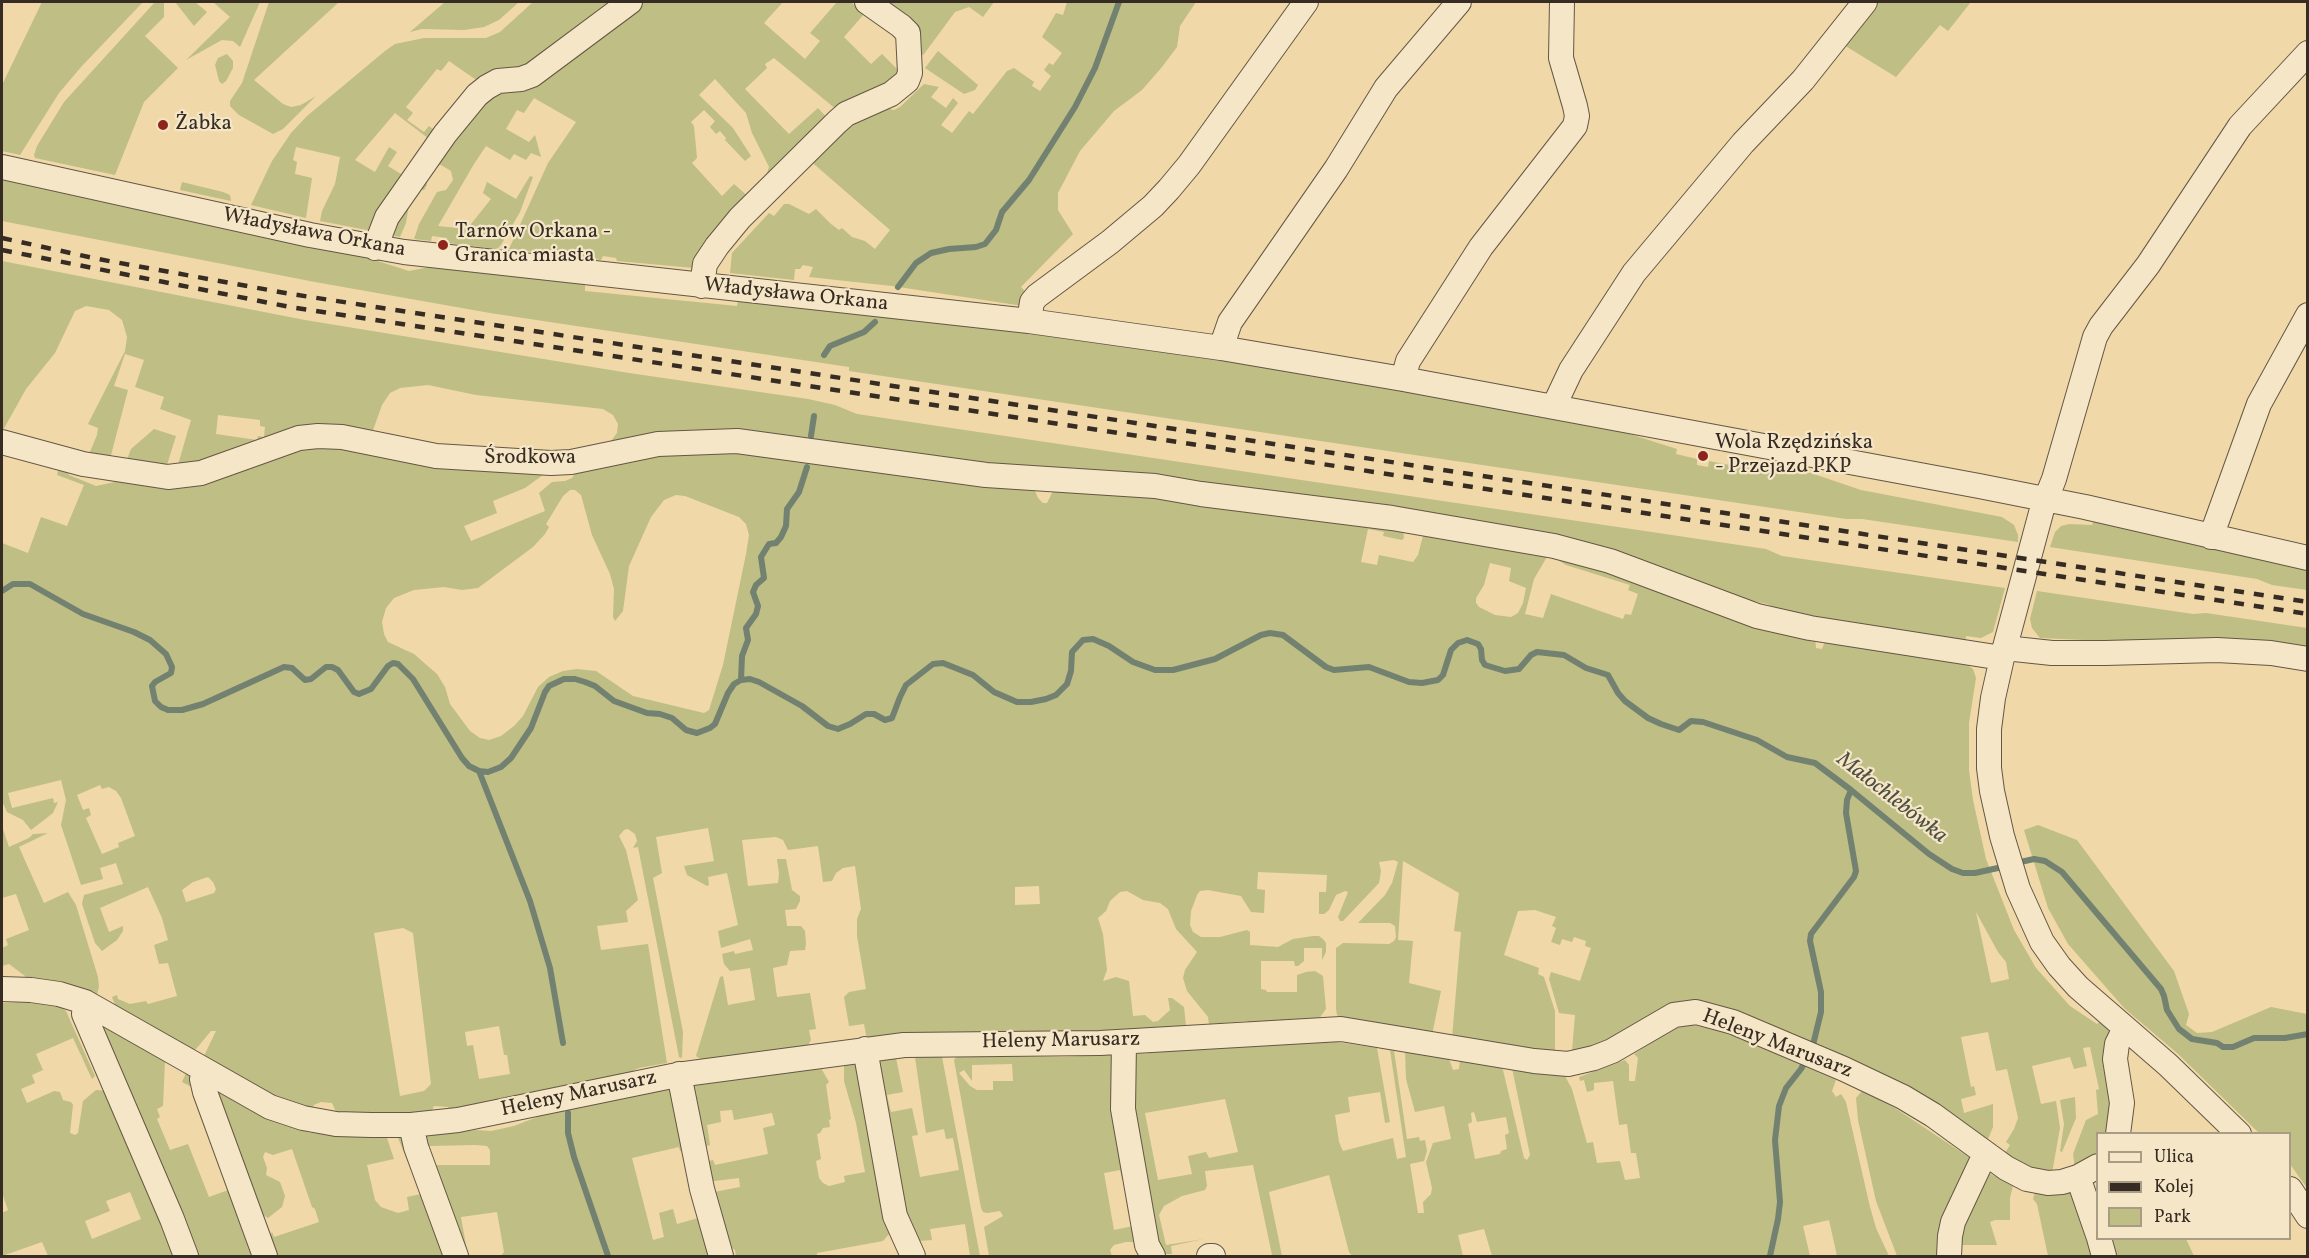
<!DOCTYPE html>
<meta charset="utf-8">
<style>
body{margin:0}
#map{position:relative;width:2309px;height:1258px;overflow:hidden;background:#f0d8a9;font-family:Vollkorn,serif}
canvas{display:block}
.frame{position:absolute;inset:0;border:3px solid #362c23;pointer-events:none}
.legend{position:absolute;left:2096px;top:1132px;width:195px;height:108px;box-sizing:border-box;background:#f5e6c7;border:2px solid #a99c85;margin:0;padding:8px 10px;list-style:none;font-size:18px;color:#362c23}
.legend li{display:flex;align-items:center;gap:12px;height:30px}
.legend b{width:30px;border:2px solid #a99c85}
</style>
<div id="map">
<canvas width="2309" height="1258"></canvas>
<div class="frame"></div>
<ul class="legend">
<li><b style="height:8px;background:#f5e6c7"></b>Ulica</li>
<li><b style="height:8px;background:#362c23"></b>Kolej</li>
<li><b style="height:16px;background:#bebe85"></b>Park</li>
</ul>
</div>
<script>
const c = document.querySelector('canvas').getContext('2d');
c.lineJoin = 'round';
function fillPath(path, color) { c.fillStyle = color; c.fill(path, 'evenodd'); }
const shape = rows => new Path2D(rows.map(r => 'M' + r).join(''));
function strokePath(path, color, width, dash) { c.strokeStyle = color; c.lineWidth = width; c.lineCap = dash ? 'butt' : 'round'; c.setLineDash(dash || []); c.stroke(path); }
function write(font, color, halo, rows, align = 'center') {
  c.font = font + ' Vollkorn,serif'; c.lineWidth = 4.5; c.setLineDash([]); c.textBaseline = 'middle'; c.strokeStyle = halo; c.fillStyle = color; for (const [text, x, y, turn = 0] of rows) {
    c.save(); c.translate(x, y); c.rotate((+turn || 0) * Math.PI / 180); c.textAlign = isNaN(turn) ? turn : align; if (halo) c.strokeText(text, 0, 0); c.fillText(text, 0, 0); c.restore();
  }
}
fillPath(shape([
 [42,2,143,2,81,67,59,93,20,155,2,151,2,85],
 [155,2,164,2,164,17,145,36,178,68,144,102,115,175,35,158,34,155,37,146,64,102],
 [175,2,195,2,207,12,194,26],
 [213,2,260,2,240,47,233,41,222,40,186,60,230,17],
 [269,2,339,2,254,80,283,104,291,107,301,105,316,96,283,129,273,134,239,115,230,106,230,101,242,83],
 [445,2,519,2,499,20,484,27,464,30,422,29,410,32],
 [533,2,625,2,574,39,507,76,494,70,482,84,449,61,441,71,437,69,406,107,413,113,407,120,424,132,429,126,433,129,465,92,433,142,395,113,355,160,375,172,389,147,397,152,388,166,406,177,372,231,320,221,322,211,335,184,340,157,296,147,293,160,297,162,295,174,312,178,306,218,251,205,272,161,291,133,307,116,385,51,395,44,424,38,486,38,500,32],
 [635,2,783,2,764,23,805,59,820,41,810,33,837,2,851,2,864,14,844,37,871,64,882,54,902,74,875,94,837,110,774,58,765,64,767,68,745,89,789,134,818,108,828,119,766,176,769,167,752,133,746,113,715,79,699,95,733,128,751,156,745,161,725,140,726,138,720,131,716,134,710,127,715,121,704,110,691,122,694,126,697,158,692,163,722,196,734,184,750,198,694,268,617,261,616,258,603,256,601,260,509,249,548,163,576,122,534,98,524,113,517,110,506,129,529,142,535,135,541,157,531,153,526,160,514,154,510,160,486,146,474,164,438,226,467,229,491,199,483,193,487,182,516,199,530,176,533,177,520,212,501,245,497,249,447,243,447,238,432,236,431,241,414,239,419,224,437,192,446,190,453,180,451,171,441,165,432,166,425,176,427,185,424,190,417,189,410,199,406,223,400,237,391,235,392,222,472,108],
 [879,2,994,2,983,17,969,7,955,12,924,54,918,58],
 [1067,2,1196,2,1180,26,1177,47,1162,67,1142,90,1114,111,1080,151,1058,193,1058,210,1073,234,1021,287,1028,294,1023,306,892,286,809,277,813,267,803,265,800,269,795,269,794,280,730,273,732,253,769,213,774,216,784,204,789,204,809,214,816,209,831,224,839,230,842,228,852,237,865,241,875,249,890,230,807,158,839,125,885,108,894,110,900,107,924,84,939,87,931,97,946,108,953,98,958,103,941,125,952,133,969,111,973,114,1007,71,1014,68,1034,82,1032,86,1040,91,1051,76,1044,70,1049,63,1053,65,1062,53,1042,37,1056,13,1063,15],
 [1871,2,1971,2,1948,31,1940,25,1896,77,1839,42],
 [938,51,978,85,975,90,964,94,925,68],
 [227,54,233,61,233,68,226,81,222,84,219,81,215,65,218,58],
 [2,177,362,256,409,271,434,266,585,283,585,291,737,306,738,300,1059,336,1237,361,1614,429,1677,449,1676,454,1697,459,1697,465,1708,467,1709,461,1735,466,1764,464,1799,469,1861,490,2002,517,2014,525,2018,535,2018,542,1862,519,1846,519,849,371,849,367,490,313,315,282,2,221],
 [182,182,223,192,230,195,231,201,180,190],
 [2,261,305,320,629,373,808,399,835,405,857,414,1766,549,1782,556,2005,588,1993,632,1981,638,1966,636,1965,643,1786,612,1767,604,1727,595,1626,558,1095,475,836,448,600,450,611,441,617,433,618,424,613,415,603,409,476,395,428,385,400,388,390,393,382,405,372,433,177,468,191,420,160,409,164,397,135,387,144,360,125,354,114,386,128,390,110,459,87,459,97,435,98,428,88,424,125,351,127,337,122,320,109,310,86,306,75,311,55,353,26,389,2,432],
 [218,415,260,420,260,426,265,427,264,437,258,436,257,440,216,434],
 [154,429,176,436,166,468,126,462,131,449],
 [296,443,537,470,543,475,525,488,493,501,497,513,464,526,471,541,545,511,539,493,552,482,565,481,572,478,578,468,677,450,725,449,1033,486,1038,498,1043,503,1047,503,1053,491,1131,489,1403,528,1404,538,1402,540,1383,536,1384,532,1368,529,1361,562,1377,565,1379,555,1413,562,1418,555,1423,536,1427,532,1548,555,1534,579,1525,614,1543,618,1551,594,1623,619,1625,614,1631,615,1638,594,1628,590,1630,585,1566,565,1556,559,1556,557,1815,636,1816,648,1822,649,1825,641,1967,665,1973,669,1976,678,1969,723,1969,770,1973,800,1986,859,2014,930,2036,968,2070,1006,2097,1024,2102,1019,2109,1028,2113,1100,2110,1133,2098,1134,2097,1156,2075,1169,2073,1154,2086,1120,2098,1114,2096,1090,2099,1089,2090,1047,2083,1048,2087,1066,2074,1069,2070,1057,2032,1066,2041,1104,2056,1101,2060,1128,2052,1173,2037,1172,2003,1156,2010,1145,2006,1142,2014,1129,2018,1118,2007,1069,1996,1071,1988,1032,1961,1037,1971,1087,1974,1086,1976,1095,1961,1099,1964,1113,1993,1104,1993,1127,1986,1144,1727,1012,1605,1045,1572,1051,1575,1015,1559,1013,1549,979,1551,972,1580,981,1591,948,1585,946,1586,941,1574,937,1572,942,1562,939,1560,945,1551,942,1556,928,1552,926,1556,917,1535,910,1518,911,1504,955,1539,968,1538,974,1544,977,1555,1011,1555,1055,1452,1038,1461,932,1454,931,1459,893,1403,861,1398,940,1413,941,1409,983,1441,991,1432,1035,1340,1018,1337,1015,1336,1009,1336,948,1343,943,1389,944,1394,941,1396,937,1395,926,1390,923,1358,923,1385,895,1392,883,1398,862,1394,860,1379,862,1381,871,1379,883,1343,921,1340,921,1338,917,1348,892,1345,891,1336,895,1329,910,1324,914,1319,914,1319,892,1326,892,1327,875,1258,872,1257,889,1265,890,1264,913,1251,912,1241,896,1208,890,1200,891,1197,895,1191,911,1190,925,1193,932,1201,937,1220,937,1247,930,1250,932,1250,945,1278,947,1293,939,1313,936,1319,936,1323,939,1326,943,1326,952,1322,960,1322,948,1304,948,1304,961,1298,966,1295,966,1294,961,1261,961,1261,989,1266,990,1267,992,1297,992,1297,975,1306,972,1315,971,1323,976,1326,1009,1318,1020,1248,1023,1247,1021,1209,1024,1208,1017,1187,991,1183,978,1185,970,1197,952,1176,929,1168,909,1160,903,1143,900,1127,891,1120,892,1110,901,1106,911,1098,918,1103,934,1107,970,1103,981,1116,977,1129,981,1133,1016,1145,1015,1153,1022,1158,1021,1170,1010,1168,998,1172,998,1184,1007,1186,1026,1134,1031,867,1040,864,1024,849,1026,844,997,849,992,866,989,857,936,857,919,861,909,855,866,843,868,836,873,832,881,823,882,818,846,788,850,783,840,776,837,742,840,748,886,778,883,779,874,777,859,786,859,792,890,800,896,800,901,796,909,785,910,787,926,801,926,805,931,806,944,805,950,790,951,787,965,773,968,777,997,810,993,816,1029,809,1030,811,1040,806,1049,705,1062,696,1056,720,977,723,976,728,1005,755,1000,750,968,730,971,724,964,722,954,734,951,735,954,753,950,750,939,721,948,718,931,738,925,727,873,708,877,709,885,707,886,687,875,684,866,714,861,708,828,656,837,662,873,653,878,683,1032,682,1058,679,1057,638,847,633,848,637,841,635,834,628,829,624,830,619,836,626,850,638,900,626,911,628,922,597,926,601,950,648,944,667,1063,639,1068,622,1076,450,1113,448,1107,434,1106,429,1116,337,1114,332,1103,321,1102,314,1105,311,1111,279,1101,203,1058,216,1031,211,1031,196,1049,190,1051,116,1007,112,997,117,995,118,999,130,1004,146,1001,148,1004,177,996,168,963,159,964,154,945,168,940,162,918,148,887,100,908,109,932,123,926,123,931,117,940,102,951,95,943,82,904,84,895,123,884,116,863,100,868,103,879,81,885,61,825,66,800,61,780,8,793,12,808,53,798,54,803,58,802,53,813,31,830,23,820,7,812,2,801,2,543,28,553,41,517,67,526,84,485,57,475,60,463,69,475,96,486],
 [570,490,575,490,581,495,592,535,610,574,614,589,613,617,615,621,623,611,629,566,651,517,664,500,676,495,685,496,739,517,746,524,749,535,746,554,723,665,709,710,704,713,633,696,596,671,577,669,563,671,549,677,538,687,523,716,514,726,501,736,489,740,480,738,470,731,450,704,445,687,437,674,414,654,388,642,384,634,382,622,386,608,394,598,414,590,444,587,462,590,478,588,533,547,545,534,549,527,546,524,563,496],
 [1490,563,1511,568,1509,581,1526,588,1523,603,1518,613,1511,617,1495,615,1479,607,1476,603,1476,598,1484,585],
 [100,785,102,789,109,787,116,791,121,798,135,836,118,843,119,847,102,854,86,818,91,815,89,808,83,810,77,795],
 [208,877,213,882,216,889,214,893,186,902,182,890,193,882],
 [1039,886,1040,904,1015,905,1015,887],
 [1976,912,1998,952,2006,962,2009,979,1991,983],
 [403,928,413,933,431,1084,424,1091,400,1096,374,933],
 [499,1026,504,1055,507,1055,510,1074,479,1079,473,1045,467,1046,465,1032],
 [2094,520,2307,569,2307,590,2272,585,2257,579,2050,547,2055,532,2061,526,2069,524,2092,525],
 [2037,591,2193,614,2206,613,2307,628,2307,650,2040,638,2032,628,2030,619],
 [2038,825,2077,840,2174,971,2189,1014,2186,1025,2197,1033,2212,1032,2271,1007,2307,1014,2307,1188,2290,1164,2290,1134,2259,1133,2177,1053,2125,1009,2068,944,2048,908,2024,830],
 [2,826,9,847,29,838,33,834,48,833,19,847,44,903,68,892,76,905,98,977,99,987,96,998,26,982,25,976,9,964,2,966,2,948,8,945,6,939,29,930,16,894,2,898],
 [29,1002,61,1007,66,1011,95,1076,92,1079,73,1038,36,1054,43,1070,32,1075,35,1083,21,1089,27,1103,54,1091,60,1092,63,1100,71,1102,73,1105,70,1133,75,1135,78,1133,83,1101,96,1090,108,1091,182,1256,48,1256,42,1242,2,1256,2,1213,8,1210,2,1193,2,1003],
 [130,1192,141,1219,92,1239,85,1221,110,1211,106,1201],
 [101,1024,165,1060,163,1106,157,1109,160,1117,157,1119,170,1150,188,1144,209,1197,231,1189,199,1091,182,1082,186,1073,195,1078,262,1256,191,1256],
 [1691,1025,1720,1030,1836,1080,1832,1091,1836,1097,1841,1094,1846,1102,1870,1207,1876,1228,1889,1256,1837,1256,1829,1220,1803,1226,1810,1256,1492,1256,1484,1229,1458,1235,1463,1256,1352,1256,1349,1252,1329,1175,1269,1192,1282,1256,1268,1256,1272,1255,1253,1165,1205,1171,1207,1186,1205,1190,1182,1196,1164,1206,1159,1215,1166,1245,1204,1239,1171,1246,1172,1254,1165,1254,1159,1252,1139,1171,1130,1055,1254,1043,1330,1041,1377,1048,1390,1122,1385,1123,1380,1092,1348,1097,1350,1112,1335,1115,1339,1142,1343,1151,1393,1138,1397,1159,1406,1157,1390,1050,1394,1051,1407,1139,1419,1137,1420,1141,1425,1140,1427,1151,1424,1161,1410,1164,1418,1213,1424,1213,1423,1202,1431,1194,1432,1188,1426,1162,1433,1143,1451,1139,1444,1106,1415,1112,1406,1079,1405,1051,1449,1059,1453,1070,1459,1069,1460,1060,1500,1067,1503,1070,1524,1158,1527,1160,1530,1155,1512,1068,1565,1076,1572,1089,1587,1143,1593,1142,1597,1163,1620,1161,1625,1180,1640,1178,1636,1153,1631,1153,1627,1124,1619,1125,1613,1081,1594,1083,1594,1090,1587,1092,1584,1080,1580,1081,1579,1077,1625,1060,1629,1065,1629,1081,1635,1081,1638,1058,1634,1054,1672,1029],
 [1225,1099,1238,1152,1209,1158,1206,1152,1188,1156,1192,1174,1158,1180,1145,1113],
 [1474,1112,1477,1122,1506,1117,1509,1133,1505,1135,1507,1149,1501,1151,1500,1154,1475,1159,1468,1124,1472,1122,1471,1113],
 [1117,1054,1130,1177,1122,1179,1120,1170,1104,1173,1114,1230,1138,1225,1136,1242,1126,1242,1114,1245,1110,1250,1112,1256,989,1256,984,1227,1003,1216,1000,1211,987,1213,983,1212,981,1208,954,1060,957,1056,1064,1057],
 [972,1065,1012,1064,1013,1081,993,1081,993,1090,977,1090,970,1086,959,1073,964,1070,972,1081],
 [915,1057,942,1057,980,1256,970,1256,965,1224,930,1229,932,1240,920,1241,907,1230,879,1062,881,1060,896,1058,903,1092,887,1095,891,1112,912,1108,918,1135,912,1136,920,1177,959,1170,953,1138,946,1139,944,1129,926,1133],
 [854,1064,858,1067,890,1233,883,1241,817,1253,817,1256,736,1256,735,1250,725,1244,709,1193,740,1187,739,1178,706,1182,705,1162,713,1160,715,1165,768,1154,763,1128,775,1125,772,1113,734,1120,732,1110,720,1111,721,1122,707,1125,710,1145,703,1147,692,1086,821,1068,829,1082,826,1085,831,1119,829,1120,830,1127,823,1128,820,1133,817,1134,821,1159,816,1161,819,1178,823,1183,829,1186,845,1182,844,1176,865,1172,856,1123,844,1081,844,1065],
 [211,1088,255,1113,280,1124,311,1133,386,1135,394,1159,367,1165,375,1200,381,1207,398,1213,409,1210,407,1197,421,1194,398,1138,406,1137,451,1256,270,1256,267,1242,272,1232,274,1237,319,1222,315,1209,312,1207,292,1149,273,1155,265,1152,263,1157,267,1168,266,1175,280,1182,285,1196,282,1207,268,1218,253,1209],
 [674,1088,676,1089,696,1186,693,1185,685,1150,680,1151,679,1147,632,1158,653,1240,664,1237,659,1213,673,1209,677,1224,702,1217,699,1199,701,1202,715,1256,501,1256,504,1252,497,1212,461,1217,468,1256,464,1256,431,1166,424,1156,422,1146,423,1138,427,1136,476,1130,491,1131,514,1126,545,1114],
 [475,1145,487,1146,490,1150,490,1165,431,1165,429,1146],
 [1862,1091,1892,1106,1973,1160,1946,1256,1897,1256,1876,1201,1858,1120,1856,1098],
 [2075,1097,2076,1118,2062,1152,2060,1151,2064,1124,2060,1100],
 [1985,1171,2013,1186,2010,1198,2010,1220,1995,1220,1990,1222,1997,1245,1959,1245,1953,1250],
 [2070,1191,2101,1256,2048,1256,2037,1204,2033,1199,2035,1192],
 [2104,1239,2186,1239,2194,1256,2110,1256]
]), '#bebe85');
strokePath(shape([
 [898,287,916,263,931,253,949,249,976,247,985,244,996,230,1002,212,1029,180,1075,107,1095,68,1119,2],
 [824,355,830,346,864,332,875,322],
 [811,436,814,416],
 [2,591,13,584,30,584,83,614,134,632,150,640,166,654,172,667,171,673,155,682,152,686,155,701,161,707,168,710,182,710,203,704,284,667,292,668,305,680,311,679,326,667,332,667,338,670,354,692,359,694,371,689,388,666,393,663,398,664,413,679,462,758,469,766,479,771,488,772,501,767,511,758,531,728,545,692,549,686,564,679,575,679,585,682,595,686,614,701,647,713,660,714,672,718,686,730,697,733,710,728,715,724,728,693,734,684,741,680,750,679,759,682,802,706,828,726,838,729,850,724,866,714,874,714,885,720,892,718,900,697,906,685,933,664,943,663,973,675,994,692,1017,702,1031,702,1046,699,1056,695,1067,684,1071,671,1072,652,1083,640,1093,639,1109,646,1133,662,1155,670,1173,670,1215,659,1261,635,1270,633,1283,635,1326,667,1334,670,1369,667,1409,682,1422,683,1438,680,1443,675,1451,650,1458,643,1467,640,1478,644,1481,649,1482,660,1485,665,1505,671,1519,669,1531,655,1537,652,1564,655,1586,668,1608,675,1618,693,1625,701,1648,718,1661,724,1679,730,1691,721,1703,722,1757,740,1787,757,1815,763,1851,790,1929,854,1952,869,1963,873,1975,873,2007,866],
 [741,680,742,656,748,640,746,628,756,614,758,606,753,592,756,585,764,578,761,557,769,544,776,543,781,537,786,526,787,509,799,492,807,467],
 [479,771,530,901,550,968,563,1043],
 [2016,863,2034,859,2045,861,2062,872,2161,989,2164,996,2167,1010,2179,1029,2192,1039,2217,1043,2223,1047,2233,1047,2254,1038,2285,1038,2308,1034],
 [1812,1049,1821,1012,1821,992,1810,941,1811,934,1854,877,1856,871,1846,813,1847,800,1851,790],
 [568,1113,568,1133,574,1157,608,1256],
 [1770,1256,1778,1219,1780,1202,1775,1140,1779,1106,1786,1088,1801,1069,1807,1058]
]), '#738170', 6);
const minor = shape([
 [2,167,310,235,404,252,1029,321,1221,348,1403,379,1979,486,2085,507,2308,558],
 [375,248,387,217,445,134,477,95,487,87,498,81,521,79,532,75,630,2],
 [702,286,705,264,717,246,740,218,837,122,846,114,891,94,907,81,910,73,908,33,901,26,867,2],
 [1029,321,1032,302,1037,296,1110,242,1153,206,1169,189,1189,165,1306,2],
 [1221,348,1230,322,1336,169,1386,88,1459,2],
 [1403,379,1408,361,1481,247,1575,126,1577,116,1575,106,1561,58,1562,2],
 [1554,406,1571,370,1634,273,1743,143,1803,80,1865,2],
 [2,442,83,464,168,477,201,473,299,438,318,436,342,437,436,456,551,463,571,462,658,444,737,441,986,475,1155,486,1201,494,1392,518,1554,546,1610,561,1757,616,1810,628,2002,658],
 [2211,537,2259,404,2308,315],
 [2005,648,2052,653,2105,653,2217,650,2271,653,2308,659],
 [2,989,31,990,59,994,85,1002,270,1107,303,1118,336,1124,371,1125,411,1125,458,1120,677,1075,904,1045,1100,1043,1341,1029,1534,1061,1568,1064,1594,1058,1612,1051,1674,1015,1696,1012,1733,1022,1844,1069,1903,1097,1933,1115,2006,1168,2027,1179,2048,1183,2062,1182,2078,1177,2098,1166],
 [85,1002,84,1014,172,1219,186,1256],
 [1124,1042,1123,1109,1147,1245,1153,1256],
 [865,1049,895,1216,913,1256],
 [206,1071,202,1079,205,1092,265,1256],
 [679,1074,702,1189,721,1256],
 [411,1125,416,1147,456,1256],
 [2118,1134,2122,1103,2115,1059,2117,1044,2125,1028],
 [2239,1134,2168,1065,2078,987,2059,966,2042,942,2018,889,2002,836,1992,791,1989,768,1989,729,1993,698,2002,658,2042,509,2054,479,2095,337,2101,326,2148,265,2240,126,2308,53],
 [2078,1177,2098,1235],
 [2290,1189,2308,1216],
 [2099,1238,2104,1256],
 [1209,1256,1213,1256],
 [1949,1256,1950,1236,1953,1222,1985,1154]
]);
strokePath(minor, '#645744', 26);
strokePath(minor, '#f5e6c7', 24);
strokePath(shape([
 [2,238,98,259,291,294,2308,602],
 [2,250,290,307,2308,614]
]), '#362c23', 4.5, [10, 10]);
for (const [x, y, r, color] of [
 [163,125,6,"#8f2418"],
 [443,245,6,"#8f2418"],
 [1703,456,6,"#8f2418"]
]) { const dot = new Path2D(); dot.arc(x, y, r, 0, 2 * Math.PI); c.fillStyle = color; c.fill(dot); strokePath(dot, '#f5e6c7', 2); }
write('21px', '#362c23', '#f5e6c7', [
 ["Żabka",175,125],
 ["Tarnów Orkana -",455,233],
 ["Granica miasta",455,257],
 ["Wola Rzędzińska",1715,444],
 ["- Przejazd PKP",1715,468]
], 'left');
write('21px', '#362c23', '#f5e6c7', [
 ["Władysława Orkana",314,234,11],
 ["Władysława Orkana",796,296,6],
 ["Środkowa",530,459],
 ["Heleny Marusarz",1061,1042,-1],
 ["Heleny Marusarz",1777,1045,21],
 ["Heleny Marusarz",579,1095,-12]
]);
write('italic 22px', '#4f5043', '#f5e6c7', [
 ["Małochlebówka",1891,799,38]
]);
</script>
